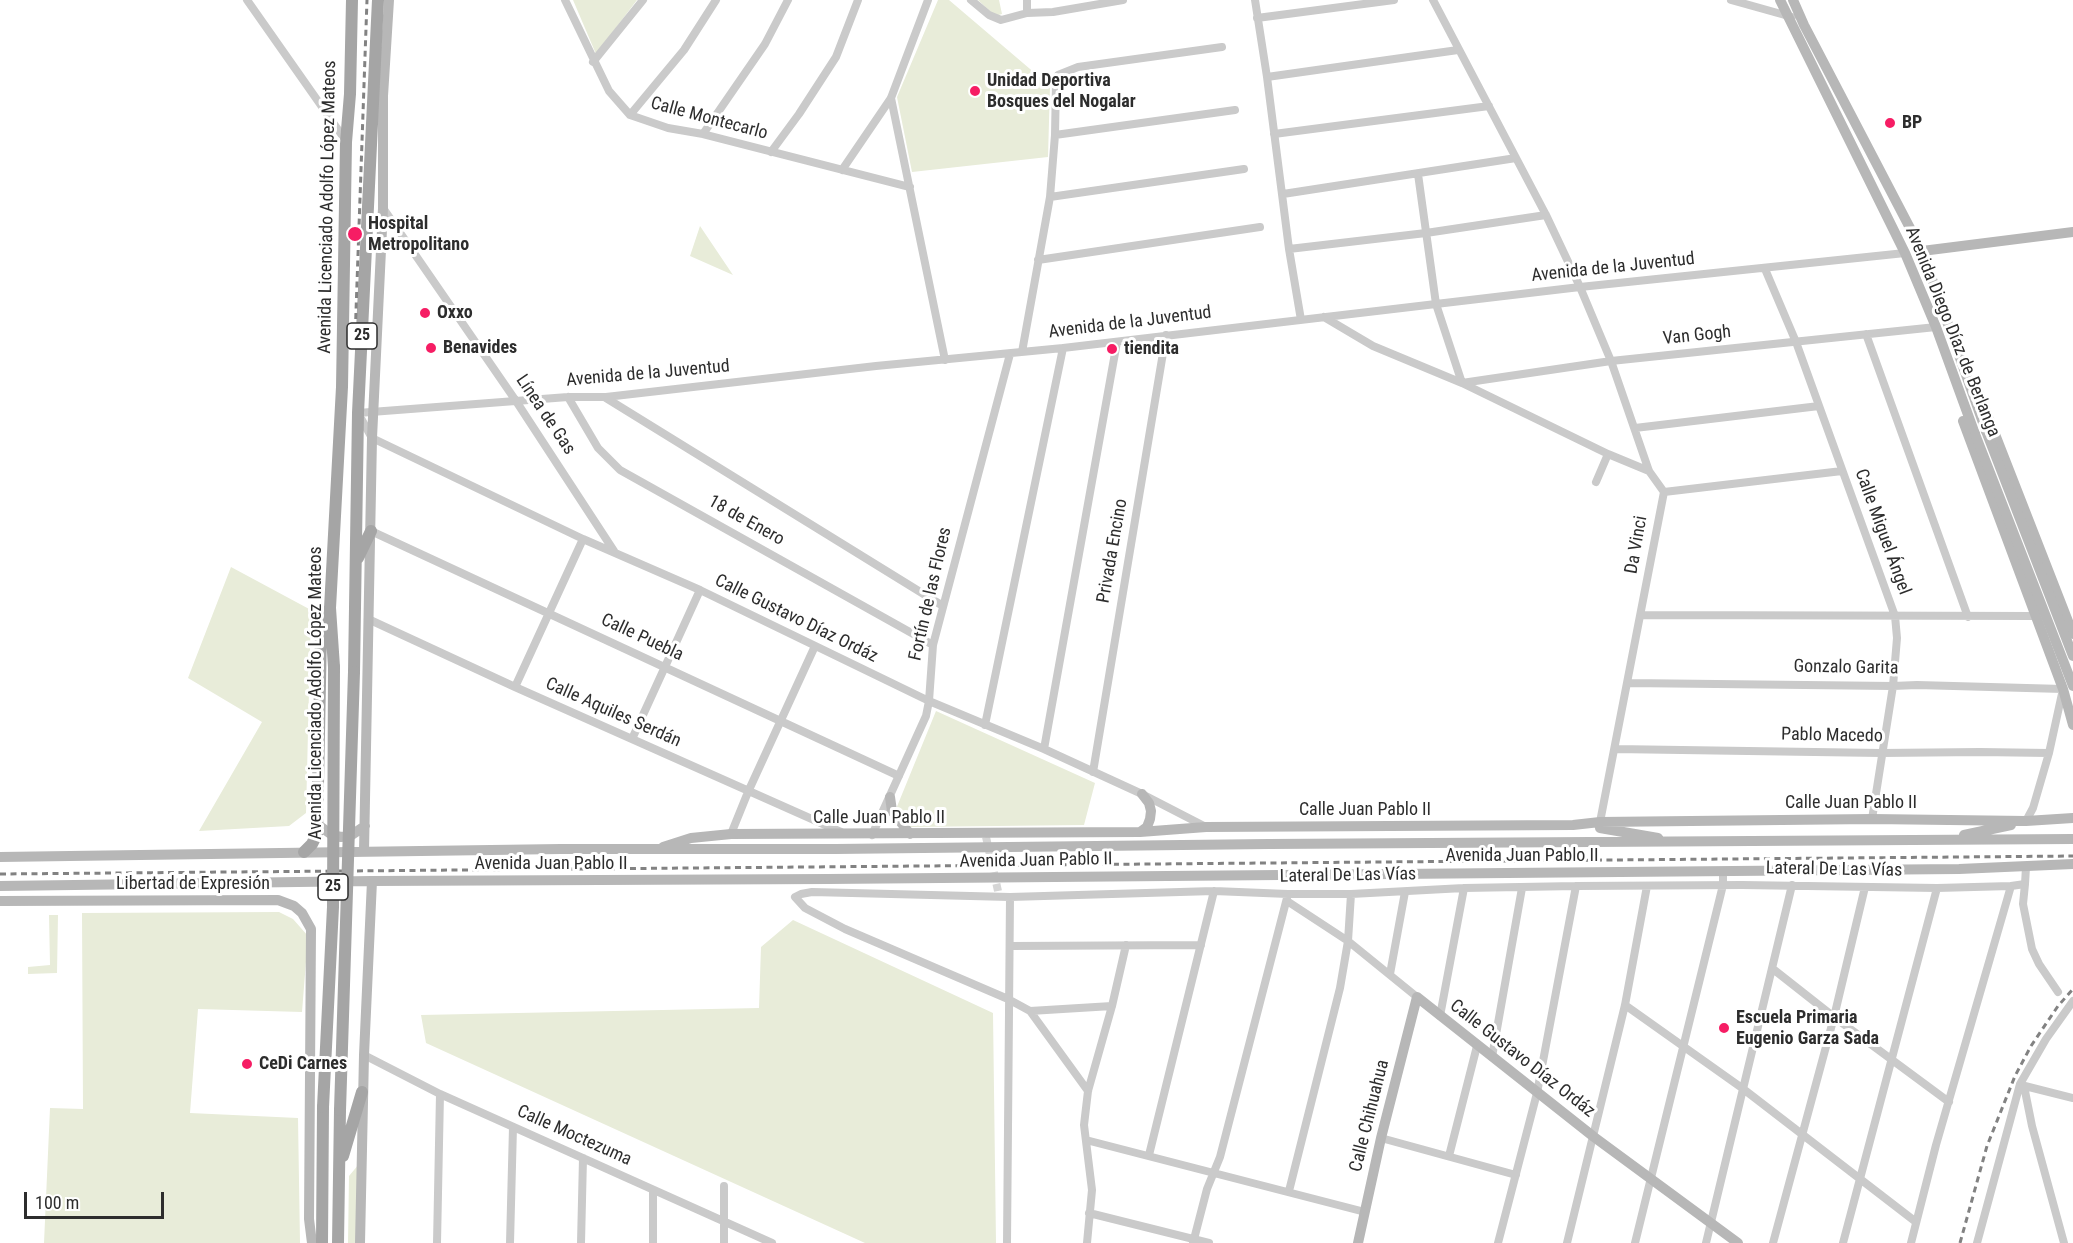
<!DOCTYPE html>
<meta charset="utf-8">
<style>
body{margin:0}
#map{position:relative;width:2073px;height:1243px;overflow:hidden;background:#fff;font-family:"Roboto Condensed",sans-serif}
canvas{display:block}
.scale{position:absolute;left:24px;top:1192px;width:140px;height:27px;box-sizing:border-box;border:3px solid #2d2d2d;border-top:0;padding-left:8px;font-size:18px;line-height:21px;white-space:nowrap;color:#2d2d2d;-webkit-text-stroke:4px #fff;paint-order:stroke}
</style>
<div id="map">
<canvas width="2073" height="1243"></canvas>
<div class="scale">100 m</div>
</div>
<script>
const c = document.querySelector('canvas').getContext('2d');
c.lineJoin = 'round';
function fillPath(path, color) { c.fillStyle = color; c.fill(path, 'evenodd'); }
const shape = rows => new Path2D(rows.map(r => 'M' + r).join(''));
function strokePath(path, color, width, dash) { c.strokeStyle = color; c.lineWidth = width; c.lineCap = dash ? 'butt' : 'round'; c.setLineDash(dash || []); c.stroke(path); }
function write(font, color, halo, rows, align = 'center') {
  c.font = font + ' "Roboto Condensed",sans-serif'; c.lineWidth = 6; c.setLineDash([]); c.textBaseline = 'middle'; c.strokeStyle = halo; c.fillStyle = color; for (const [text, x, y, turn = 0] of rows) {
    c.save(); c.translate(x, y); c.rotate((+turn || 0) * Math.PI / 180); c.textAlign = isNaN(turn) ? turn : align; if (halo) c.strokeText(text, 0, 0); c.fillText(text, 0, 0); c.restore();
  }
}
fillPath(shape([
 [573,0,637,0,596,54],
 [938,0,949,0,1050,86,1048,157,912,172,897,97],
 [978,0,999,0,1002,14,995,16],
 [700,226,733,275,690,256],
 [231,567,311,610,306,813,289,826,199,831,262,722,188,678],
 [936,711,1095,783,1084,825,909,827,896,809],
 [279,912,293,919,308,936,302,1012,198,1009,190,1113,298,1118,300,1243,44,1243,50,1108,83,1109,82,913],
 [49,915,58,915,57,973,28,974,28,967,50,965],
 [793,920,993,1013,996,1243,865,1243,426,1043,421,1015,759,1008,761,947],
 [359,1164,358,1243,348,1243,349,1176]
]), '#e8ecd9');
strokePath(shape([
 [986,837,998,891]
]), '#d5d5d5', 8, [8, 4]);
strokePath(shape([
 [247,0,346,141],
 [565,0,609,91,630,115,668,128,703,134,910,187],
 [971,0,989,15,1001,20,1027,13,1053,12,1123,0],
 [1027,0,1027,13],
 [1255,0,1267,77,1289,249,1301,320],
 [1433,0,1546,215,1580,287,1611,361,1649,471,1664,492,1600,822],
 [1731,0,1792,17],
 [1257,18,1394,0],
 [593,62,643,0],
 [1267,77,1458,50],
 [891,98,945,360],
 [630,115,684,50,716,0],
 [703,134,765,44,788,0],
 [1274,134,1489,106],
 [1055,135,1235,110],
 [771,152,799,114,836,57,858,0],
 [842,170,891,98,928,0],
 [1418,174,1436,304,1462,383],
 [1283,194,1516,158],
 [1050,197,1244,169],
 [383,208,516,401,614,551],
 [1289,249,1426,233,1546,215],
 [1038,260,1260,227],
 [1765,269,1796,342,1895,616,1897,638,1893,686,1872,819],
 [1324,317,1373,346,1462,383,1608,454,1649,471],
 [1866,334,1968,617],
 [1022,352,1050,197,1055,135,1056,82,1058,75,1078,67,1222,47],
 [1462,383,1611,361,1936,327],
 [568,397,598,448,620,470,933,645],
 [606,398,943,606],
 [1635,428,1819,406],
 [1596,482,1608,454],
 [1664,492,1842,471],
 [371,531,899,776],
 [1641,615,2034,616],
 [368,619,515,687,841,832],
 [1628,683,1893,686,1917,685,2063,689,2049,753,2033,808,2026,821],
 [515,687,583,539],
 [985,725,1063,348],
 [632,739,700,590],
 [1044,749,1117,342],
 [1615,749,1881,753,1980,752,2049,753],
 [1093,772,1166,335],
 [1206,827,1142,794,1044,749,929,701,700,590,583,539,372,438,358,413,568,397,606,397,876,366,1063,348,1580,287,1905,253],
 [731,834,748,792,815,646],
 [872,835,926,716,929,701,933,645,1010,354],
 [2025,884,2023,904,2032,949,2039,964,2058,992],
 [1287,901,1348,941,1417,997],
 [1011,946,1201,945],
 [1773,969,1834,1017,1949,1102],
 [1390,974,1405,892],
 [1625,1005,1742,1088,1916,1222],
 [1112,1006,1030,1011,1008,999,845,929,805,908,795,897,801,894,812,892,1010,897,1214,891,1288,894,1351,894,1464,888,1576,886,1742,885,1937,888,2011,886],
 [1030,1011,1088,1091],
 [1440,1016,1464,888],
 [364,1055,440,1094,772,1243],
 [1492,1057,1522,888],
 [2021,1085,2073,1098],
 [2024,1086,2032,1126,2064,1243],
 [1381,1138,1516,1175],
 [1086,1140,1365,1212],
 [1149,1155,1214,891],
 [1449,1156,1477,1046],
 [724,1186,724,1243],
 [1289,1191,1340,988,1348,941,1351,894],
 [1089,1213,1209,1243],
 [437,1243,440,1094],
 [510,1243,513,1127],
 [581,1243,583,1158],
 [653,1243,653,1190],
 [1007,1243,1010,897],
 [1087,1243,1092,1190,1084,1125,1088,1091,1112,1006,1126,945],
 [1193,1243,1207,1189,1220,1157,1288,894],
 [1498,1243,1537,1093,1576,886],
 [1567,1243,1625,1005,1647,886],
 [1635,1243,1723,885,1723,871],
 [1706,1243,1792,885],
 [1773,1243,1834,1017,1865,887],
 [1843,1243,1937,888],
 [1911,1243,1936,1145,2011,886,2025,884,2026,867],
 [1977,1243,2020,1084,2046,1039,2073,1001]
]), '#cacaca', 8);
strokePath(shape([
 [1780,0,1905,253,1936,327,1975,434],
 [1793,0,1804,25,1922,251,1986,431],
 [1922,251,2073,232],
 [1977,388,2073,634],
 [1963,421,2063,689,2073,725],
 [890,797,892,811,910,834],
 [317,824,332,835,341,837,350,836,365,826],
 [1600,828,1658,838],
 [1140,832,1147,827,1150,819,1151,811,1149,803,1142,794],
 [1964,835,2011,825],
 [663,847,691,838,731,834,1140,832,1206,827,1573,825,1600,822,1872,819,2026,821,2073,818],
 [364,851,372,438,383,208,383,96,389,0],
 [0,857,561,849,836,849,1269,844,2073,839],
 [0,886,372,881,828,879,1959,869,2073,864],
 [0,901,278,900,294,906,302,913,311,929,309,1219,312,1243],
 [360,1243,364,1055,372,881],
 [1358,1243,1381,1138,1417,997,1594,1137,1738,1243]
]), '#b7b7b7', 10);
strokePath(shape([
 [358,558,371,531],
 [334,667,330,608,342,387,346,142,350,94,352,0],
 [354,672,358,413,378,0],
 [304,852,312,844,317,834,321,632,324,617,330,608],
 [343,1156,362,1092],
 [322,1243,323,1107],
 [338,1243,340,1110]
]), '#a5a5a5', 12);
strokePath(shape([
 [355,340,367,0],
 [0,874,2073,856],
 [1960,1243,1987,1146,2015,1076,2031,1046,2058,1006,2073,989]
]), '#828282', 3, [6, 4.5]);
strokePath(shape([
 [1986,431,2073,656],
 [1975,434,2073,686]
]), '#b7b7b7', 10);
strokePath(shape([
 [323,1107,333,907,334,667],
 [340,1110,354,672]
]), '#a5a5a5', 12);
for (const [x, y, r, color] of [
 [975,91,6,"#f61d64"],
 [1890,123,6,"#f61d64"],
 [355,234,8,"#f61d64"],
 [425,313,6,"#f61d64"],
 [431,348,6,"#f61d64"],
 [1112,349,6,"#f61d64"],
 [1724,1028,6,"#f61d64"],
 [247,1064,6,"#f61d64"]
]) { const dot = new Path2D(); dot.arc(x, y, r, 0, 2 * Math.PI); c.fillStyle = color; c.fill(dot); strokePath(dot, '#fff', 2); }
for (const [x, y, w] of [
 [362,336,30],
 [333,887,30]
]) { const box = new Path2D(); box.roundRect(x - w / 2, y - 13, w, 26, 4.5); c.fillStyle = '#fff'; c.fill(box); strokePath(box, '#2d2d2d', 1.5); }
write('bold 16px', '#2d2d2d', null, [
 ["25",362,336],
 ["25",333,887]
]);
write('bold 18px', '#2d2d2d', '#fff', [
 ["Unidad Deportiva",987,81],
 ["Bosques del Nogalar",987,102],
 ["BP",1902,123],
 ["Hospital",368,224],
 ["Metropolitano",368,245],
 ["Oxxo",437,313],
 ["Benavides",443,348],
 ["tiendita",1124,349],
 ["Escuela Primaria",1736,1018],
 ["Eugenio Garza Sada",1736,1039],
 ["CeDi Carnes",259,1064]
], 'left');
write('18px', '#2d2d2d', '#fff', [
 ["Calle Montecarlo",709,119,15],
 ["Avenida Licenciado Adolfo López Mateos",328,207,-89],
 ["Avenida de la Juventud",1613,268,-6],
 ["Avenida de la Juventud",1130,323,-7],
 ["Avenida Diego Díaz de Berlanga",1952,332,68],
 ["Van Gogh",1697,336,-6],
 ["Avenida de la Juventud",648,374,-5],
 ["Línea de Gas",545,415,56],
 ["18 de Enero",746,521,29],
 ["Calle Miguel Ángel",1882,532,70],
 ["Da Vinci",1637,545,-80],
 ["Privada Encino",1113,551,-80],
 ["Fortín de las Flores",931,594,-77],
 ["Calle Gustavo Díaz Ordáz",796,619,26],
 ["Calle Puebla",642,638,25],
 ["Gonzalo Garita",1846,668,1],
 ["Avenida Licenciado Adolfo López Mateos",316,693,-90],
 ["Calle Aquiles Serdán",613,713,24],
 ["Pablo Macedo",1832,736,1],
 ["Calle Juan Pablo II",1851,803],
 ["Calle Juan Pablo II",1365,810],
 ["Calle Juan Pablo II",879,818],
 ["Avenida Juan Pablo II",1522,856],
 ["Avenida Juan Pablo II",1036,861,-1],
 ["Avenida Juan Pablo II",551,864],
 ["Lateral De Las Vías",1834,870,1],
 ["Lateral De Las Vías",1348,876,-1],
 ["Libertad de Expresión",193,884],
 ["Calle Gustavo Díaz Ordáz",1522,1059,38],
 ["Calle Chihuahua",1370,1116,-76],
 ["Calle Moctezuma",574,1136,24]
]);
</script>
